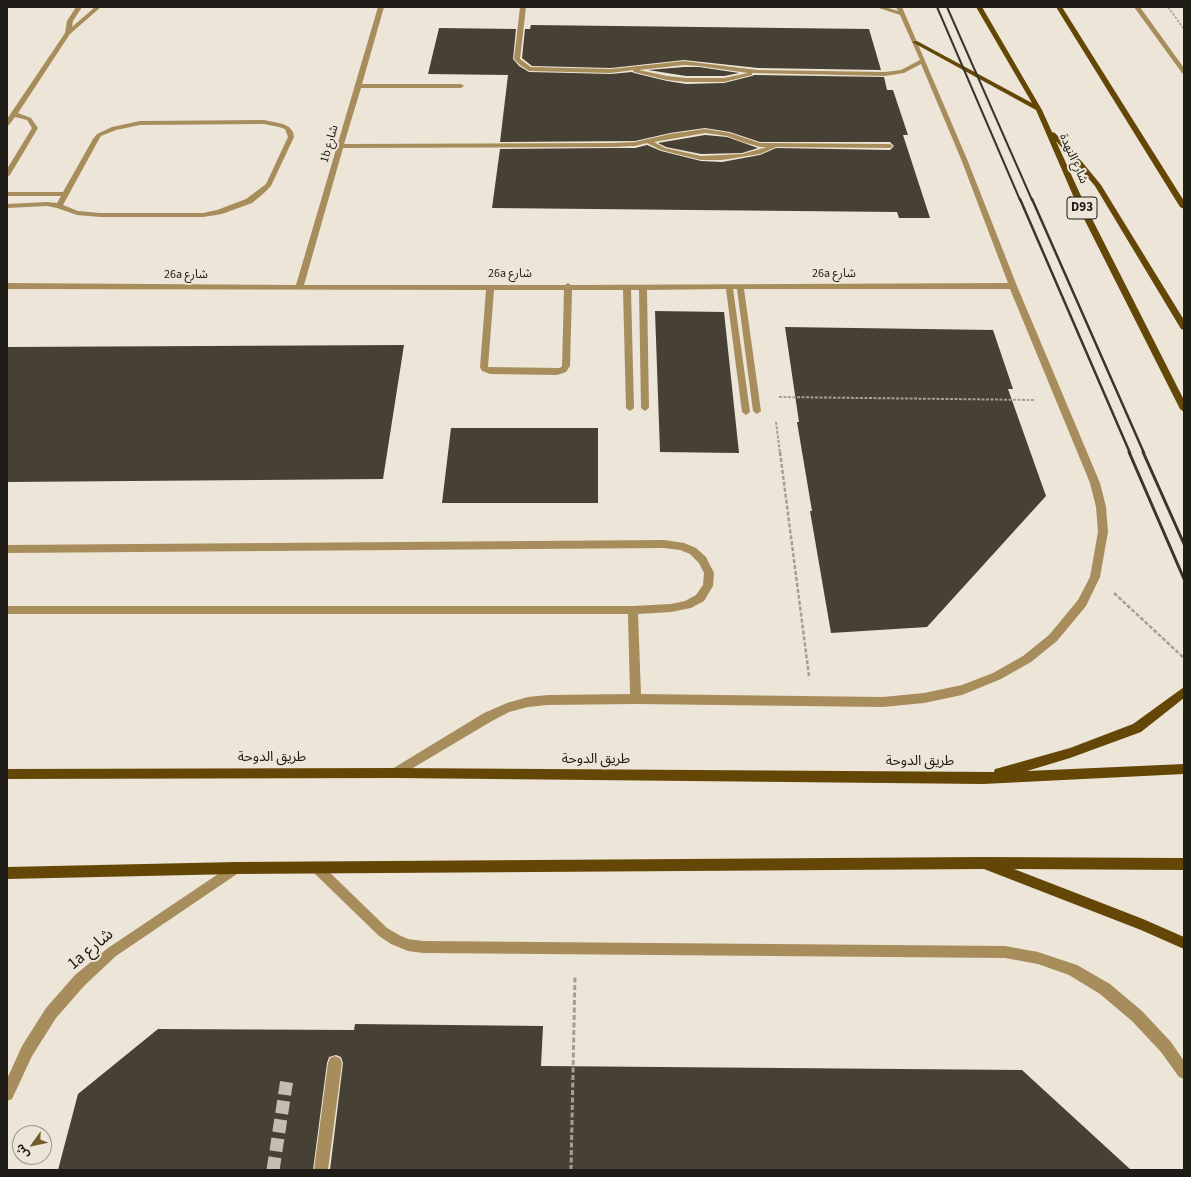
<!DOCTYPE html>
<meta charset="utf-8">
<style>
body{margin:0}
#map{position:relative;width:1191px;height:1177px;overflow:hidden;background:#ede5d7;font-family:"Source Sans 3","Noto Sans Arabic",sans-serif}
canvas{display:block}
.frame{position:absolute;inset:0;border:8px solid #1f1c17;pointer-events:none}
.north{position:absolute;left:12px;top:1125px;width:40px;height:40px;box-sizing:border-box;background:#ede5d7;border:1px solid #9b958a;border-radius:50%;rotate:237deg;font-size:11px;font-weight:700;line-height:16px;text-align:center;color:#1f1c17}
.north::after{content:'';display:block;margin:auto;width:14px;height:18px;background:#745b2c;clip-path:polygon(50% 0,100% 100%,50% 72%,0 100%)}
</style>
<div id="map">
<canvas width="1191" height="1177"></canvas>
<div class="frame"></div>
<div class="north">ش</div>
</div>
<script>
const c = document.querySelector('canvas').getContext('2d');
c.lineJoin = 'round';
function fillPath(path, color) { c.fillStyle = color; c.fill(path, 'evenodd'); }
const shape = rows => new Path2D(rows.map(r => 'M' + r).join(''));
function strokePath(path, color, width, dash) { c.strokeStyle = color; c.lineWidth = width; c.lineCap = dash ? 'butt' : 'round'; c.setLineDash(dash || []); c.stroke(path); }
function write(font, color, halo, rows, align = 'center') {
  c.font = font + ' "Source Sans 3","Noto Sans Arabic",sans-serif'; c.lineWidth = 4; c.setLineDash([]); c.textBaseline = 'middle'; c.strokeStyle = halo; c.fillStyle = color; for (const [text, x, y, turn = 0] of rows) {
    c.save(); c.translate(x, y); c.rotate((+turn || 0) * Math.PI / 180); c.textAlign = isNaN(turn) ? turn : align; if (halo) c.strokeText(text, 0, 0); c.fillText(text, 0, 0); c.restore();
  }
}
fillPath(shape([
 [531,25,869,29,881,70,758,68,684,60,611,68,532,66,522,58,525,29,530,29],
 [439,28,516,29,513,59,519,66,529,72,611,74,632,72,634,73,667,81,686,84,724,83,752,76,754,75,884,77,887,90,893,90,908,135,903,135,930,218,899,218,897,212,492,208,500,149,613,148,635,148,647,145,661,151,701,161,722,162,760,155,776,148,890,150,894,146,890,142,760,142,730,132,705,128,670,133,635,141,500,142,508,75,428,74],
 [684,67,699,67,739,73,724,76,686,76,648,70],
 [705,135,727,137,758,148,742,153,701,154,666,147,658,143],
 [655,311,724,312,739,453,660,452],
 [785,327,993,330,1013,389,1008,389,1046,496,927,627,831,633,810,511,812,511,797,422,799,422],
 [404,345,383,479,7,482,7,347],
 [451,428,598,428,598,503,442,503],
 [355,1024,543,1026,541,1066,1022,1070,1131,1170,330,1170,343,1063,341,1057,336,1055,329,1057,327,1063,313,1170,58,1170,78,1094,158,1029,354,1030]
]), '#464035');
strokePath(shape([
 [273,1170,287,1079]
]), '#c4bdb1', 13, [13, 6]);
strokePath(shape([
 [1168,7,1184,29]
]), '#a59e93', 1.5, [2.5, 1.5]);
strokePath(shape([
 [779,397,1034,400],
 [776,422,780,453]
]), '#a59e93', 2, [3, 1.5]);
strokePath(shape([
 [780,452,809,676],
 [1114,593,1184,658]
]), '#a59e93', 2.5, [4, 2]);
strokePath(shape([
 [571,1170,575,975]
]), '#a59e93', 3, [5, 2.5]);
fillPath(shape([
 [76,7,82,7,73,21,72,27,95,7,101,7,70,34,18,113,31,118,38,128,10,175,7,177,7,169,32,128,27,120,15,117,9,125,7,126,7,119,65,33,67,21,76,7],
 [378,7,384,7,362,84,461,84,464,86,461,88,361,88,344,144,613,143,635,142,670,134,705,129,730,133,760,143,890,144,893,146,890,148,776,147,760,154,722,160,701,160,661,150,647,143,635,146,613,147,343,148,304,285,565,285,568,283,571,285,1008,283,961,159,921,64,904,73,885,76,752,73,752,75,724,82,686,82,667,80,634,72,633,70,611,73,529,71,520,65,514,59,520,7,526,7,520,59,531,67,611,69,684,61,758,70,885,72,901,70,920,60,900,15,876,7,885,7,898,11,896,7,902,7,967,159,1017,286,1100,483,1106,507,1108,532,1100,577,1086,606,1057,641,1031,662,1001,679,962,695,924,703,883,707,636,704,548,705,528,707,509,712,492,721,396,778,392,777,390,773,392,769,484,713,507,703,528,697,548,695,630,694,628,614,7,614,7,606,633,606,671,604,685,601,696,595,703,585,704,573,699,563,690,554,680,550,664,548,7,553,7,545,664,540,684,543,696,548,706,557,714,573,713,586,704,601,691,608,671,612,638,614,641,694,883,697,924,693,962,685,993,673,1023,656,1049,635,1078,600,1090,577,1098,532,1096,507,1090,483,1010,289,744,289,761,411,757,414,753,411,737,289,733,289,750,412,746,415,742,412,726,289,647,290,649,408,645,411,641,408,639,290,631,290,634,408,630,411,626,408,623,290,572,290,570,366,566,372,557,375,490,374,482,371,480,367,486,290,7,289,7,283,296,285,378,7],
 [684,65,699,66,748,73,724,78,686,78,667,76,639,70,684,65],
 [705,133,727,136,743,142,760,147,767,147,742,154,701,156,665,148,654,142,705,133],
 [494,290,564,290,562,366,560,368,488,367,494,290],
 [1134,7,1140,7,1184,68,1184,74,1182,73,1134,7],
 [264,120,283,124,289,127,293,132,294,137,271,186,263,194,252,203,222,214,203,217,100,217,77,215,57,208,47,206,7,208,7,204,47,202,57,203,61,196,7,196,7,192,63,192,93,139,97,134,112,127,140,121,264,120],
 [264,124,279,127,285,129,288,137,266,184,246,199,217,210,203,213,100,213,78,211,63,205,98,141,101,136,116,130,140,125,264,124],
 [236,862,240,864,242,868,240,872,116,956,85,985,56,1018,32,1056,12,1099,7,1101,7,1079,22,1046,46,1008,75,975,108,948,236,862],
 [317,862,321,864,387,928,399,935,408,939,423,941,1005,946,1038,952,1077,965,1110,984,1142,1011,1171,1042,1184,1061,1184,1079,1179,1077,1161,1052,1132,1021,1100,994,1069,975,1038,964,1005,958,423,953,408,951,391,944,379,936,313,872,311,868,313,864,317,862],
 [335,1056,340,1058,342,1063,328,1170,314,1170,328,1063,330,1058,335,1056]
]), '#a88d5c');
fillPath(shape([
 [976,7,982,7,1042,110,1052,132,1055,133,1083,163,1101,185,1184,320,1184,330,1181,329,1095,186,1056,141,1086,207,1184,400,1184,412,1180,409,1078,207,1036,110,912,42,917,41,1032,103,976,7],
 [1056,7,1062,7,1184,201,1184,209,1180,207,1056,7],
 [1184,687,1184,698,1141,732,1070,758,1027,771,1184,764,1184,774,983,784,396,778,7,779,7,769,396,768,994,772,995,769,999,768,1070,748,1133,724,1184,687],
 [983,857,1184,858,1184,870,1014,869,1143,919,1184,937,1184,949,1141,930,984,869,236,874,7,879,7,867,236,862,983,857]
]), '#644707');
strokePath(shape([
 [937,7,1020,200],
 [947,7,1032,200]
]), '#39352f', 2);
strokePath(shape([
 [1020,199,1130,453],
 [1032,199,1144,453]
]), '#39352f', 2.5);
strokePath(shape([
 [1129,452,1184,579],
 [1143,452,1184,544]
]), '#39352f', 3);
write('12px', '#1f1c17', '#ede5d7', [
 ["1b شارع",330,144,-74],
 ["شارع النهدة",1073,159,66],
 ["26a شارع",510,274],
 ["26a شارع",834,274],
 ["26a شارع",186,275]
]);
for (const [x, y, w] of [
 [1082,208,30]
]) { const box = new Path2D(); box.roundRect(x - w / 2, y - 11, w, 22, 3); c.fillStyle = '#ede5d7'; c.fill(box); strokePath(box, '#1f1c17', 1); }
write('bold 13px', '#1f1c17', null, [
 ["D93",1082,208]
]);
write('14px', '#1f1c17', '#ede5d7', [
 ["طريق الدوحة",272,758],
 ["طريق الدوحة",596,760],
 ["طريق الدوحة",920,762]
]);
write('17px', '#1f1c17', '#ede5d7', [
 ["1a شارع",91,950,-40]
]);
</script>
